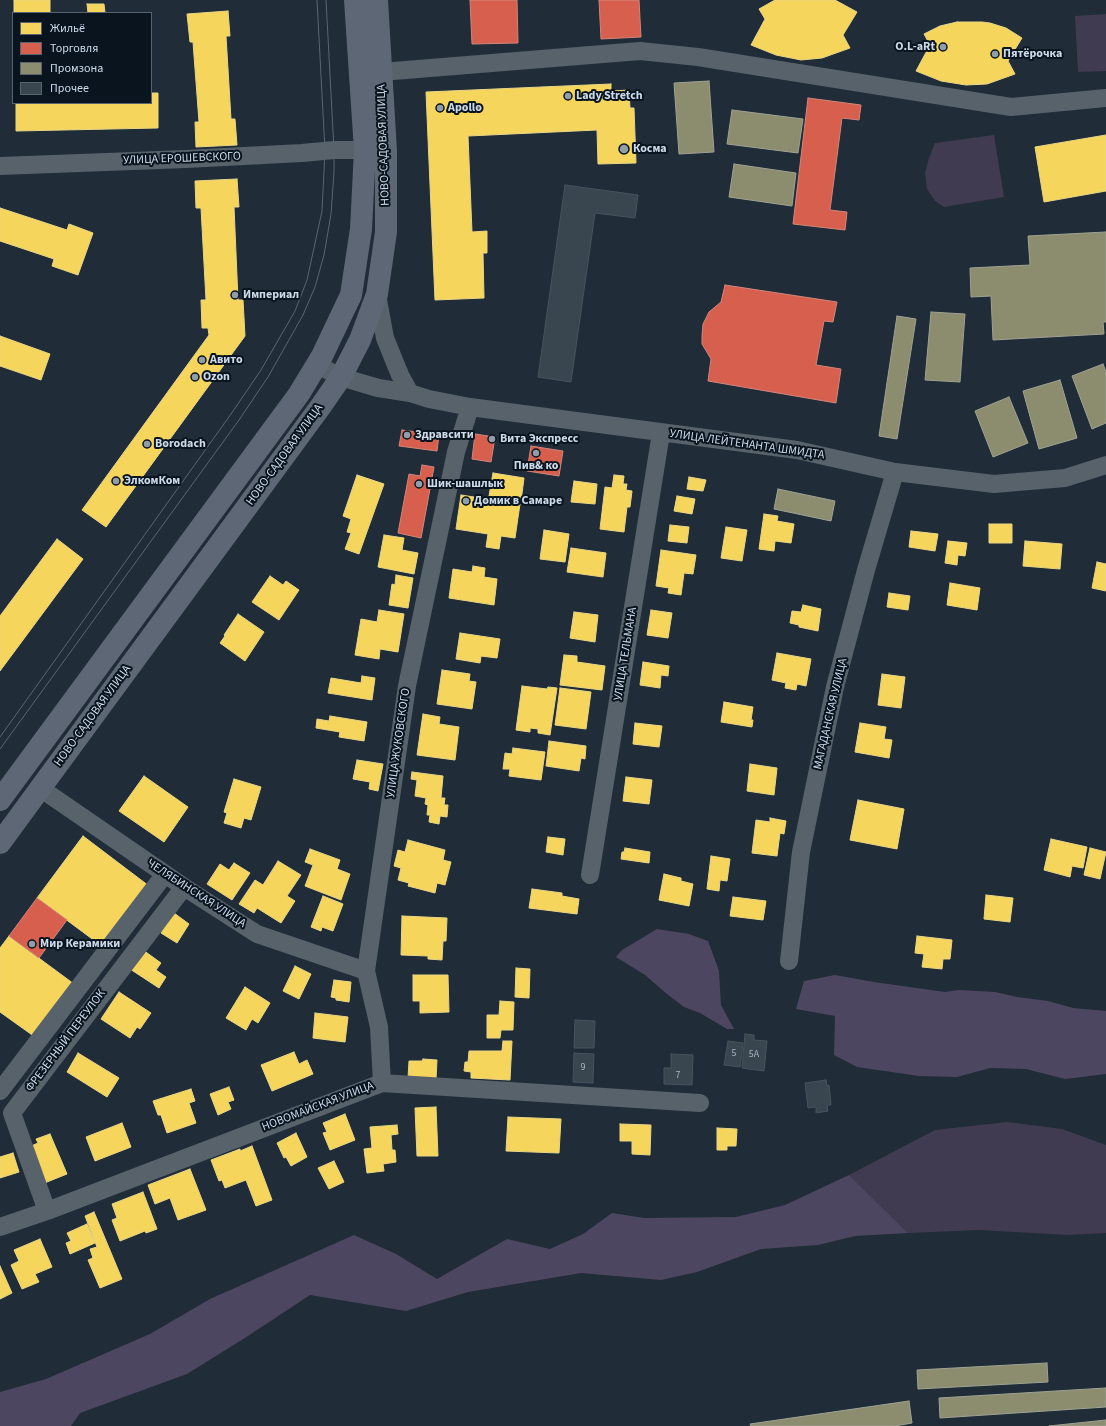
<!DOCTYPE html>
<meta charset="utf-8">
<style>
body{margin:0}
#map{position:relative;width:1106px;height:1426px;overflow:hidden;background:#202c38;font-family:"Source Sans 3",sans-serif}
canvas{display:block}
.legend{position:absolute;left:12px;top:12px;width:140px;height:92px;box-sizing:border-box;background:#0a141e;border:1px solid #58636f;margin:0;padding:5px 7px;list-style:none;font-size:12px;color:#ccdae9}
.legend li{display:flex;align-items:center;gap:8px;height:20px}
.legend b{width:20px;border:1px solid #58636f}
</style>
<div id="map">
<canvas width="1106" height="1426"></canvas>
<ul class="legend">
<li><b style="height:11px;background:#f6d55c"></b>Жильё</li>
<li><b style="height:11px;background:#d6604d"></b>Торговля</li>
<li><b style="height:11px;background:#8c8c6e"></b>Промзона</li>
<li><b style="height:11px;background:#39464f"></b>Прочее</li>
</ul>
</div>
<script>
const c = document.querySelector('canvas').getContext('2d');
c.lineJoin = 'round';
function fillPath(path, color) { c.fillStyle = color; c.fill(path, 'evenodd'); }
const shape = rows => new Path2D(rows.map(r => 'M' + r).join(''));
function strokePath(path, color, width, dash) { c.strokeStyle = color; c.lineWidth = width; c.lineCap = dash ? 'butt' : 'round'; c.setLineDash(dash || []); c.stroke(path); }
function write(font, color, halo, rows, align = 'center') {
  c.font = font + ' "Source Sans 3",sans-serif'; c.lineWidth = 4; c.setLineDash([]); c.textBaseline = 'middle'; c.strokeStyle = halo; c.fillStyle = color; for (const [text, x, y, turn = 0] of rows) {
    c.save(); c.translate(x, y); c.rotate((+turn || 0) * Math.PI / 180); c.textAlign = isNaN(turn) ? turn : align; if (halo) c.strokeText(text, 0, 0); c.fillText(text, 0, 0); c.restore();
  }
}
fillPath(shape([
 [1106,14,1106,71,1078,72,1075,16],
 [994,135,1004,197,944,207,935,201,927,189,925,173,929,158,935,143],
 [1007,1122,1062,1129,1106,1145,1106,1233,1068,1235,979,1230,908,1233,849,1175,935,1130]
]), '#413b51');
fillPath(shape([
 [657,929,689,934,708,941,719,971,721,1005,734,1029,727,1029,700,1013,684,1007,667,994,645,975,616,957,622,950],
 [835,975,874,982,945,992,959,990,995,992,1017,997,1048,1001,1073,1008,1106,1011,1106,1074,1065,1079,1026,1069,990,1068,957,1077,919,1076,857,1067,834,1055,835,1016,796,1009,804,981],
 [849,1175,908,1233,855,1236,818,1245,761,1249,697,1272,661,1280,581,1273,468,1292,406,1311,310,1295,248,1336,187,1374,80,1413,71,1426,0,1426,0,1392,46,1379,150,1334,210,1299,354,1235,396,1254,437,1279,507,1239,550,1249,583,1234,612,1213,644,1218,736,1217,785,1205]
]), '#4d4660');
const homes = shape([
 [14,0,50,0,50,13,14,13,14,0],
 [775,0,835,0,857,12,843,35,850,48,822,58,801,60,776,55,751,45,765,19,759,9,775,0],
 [87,4,104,4,105,13,88,13,87,4],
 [228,11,230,36,226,36,231,119,235,119,237,145,196,147,195,122,199,122,193,42,190,42,187,14,228,11],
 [957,22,982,22,990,23,1006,28,1022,38,1008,61,1015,74,987,84,966,85,941,81,916,71,930,45,924,34,940,26,957,22],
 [611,84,611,91,629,90,630,108,634,108,636,163,598,164,597,130,468,136,472,232,487,231,487,253,483,253,484,298,435,300,426,92,611,84],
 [151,93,158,93,158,128,16,131,16,103,151,103,151,93],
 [1106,135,1106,191,1044,202,1035,147,1106,135],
 [237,179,239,207,234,207,238,300,243,300,245,336,106,527,82,510,209,335,208,328,202,328,201,300,206,300,201,208,196,208,195,181,237,179],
 [0,208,67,230,69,224,93,233,78,275,52,266,54,259,0,241,0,208],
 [0,336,50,354,41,380,0,366,0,336],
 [493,473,524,478,521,501,489,496,493,473],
 [357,475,384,484,359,554,345,549,351,533,347,532,351,519,343,516,357,475],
 [614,475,624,476,623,484,627,484,626,490,632,491,630,507,627,507,624,532,600,529,605,487,612,488,614,475],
 [689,477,706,480,703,491,687,489,689,477],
 [574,481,597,484,595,504,571,502,574,481],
 [461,495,520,504,515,538,501,536,499,549,486,547,488,534,456,529,461,495],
 [677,496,695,499,692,514,674,511,677,496],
 [764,514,778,516,777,521,794,524,791,543,775,541,774,551,759,549,764,514],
 [989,524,1012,524,1012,543,989,543,989,524],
 [670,525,689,527,687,543,668,541,670,525],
 [726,527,747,530,742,561,721,558,726,527],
 [544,530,569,534,565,562,540,559,544,530],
 [911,531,938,534,935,551,909,547,911,531],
 [384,535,404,538,402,550,418,553,414,574,378,567,384,535],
 [57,539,83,559,0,671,0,616,57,539],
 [948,541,967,543,965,556,958,555,957,565,945,563,948,541],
 [1025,541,1062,544,1060,569,1023,566,1025,541],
 [571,548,606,553,603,577,567,572,571,548],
 [661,550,696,555,693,574,684,573,681,595,668,593,669,588,656,586,661,550],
 [1097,562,1106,564,1106,591,1092,588,1097,562],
 [473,566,485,568,484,577,497,579,494,605,449,598,453,569,472,572,473,566],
 [396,575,413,578,408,608,389,605,392,584,395,585,396,575],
 [270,576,283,585,286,581,299,590,279,620,252,602,270,576],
 [950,583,980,588,977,610,947,605,950,583],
 [889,593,910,596,908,610,887,607,889,593],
 [803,605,821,609,818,631,799,627,799,625,790,623,792,611,801,612,803,605],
 [379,610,404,614,398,652,380,649,379,659,355,655,361,619,377,622,379,610],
 [651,610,672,613,668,638,647,635,651,610],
 [574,612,598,615,595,642,570,638,574,612],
 [238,614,264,632,245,661,220,643,225,636,224,635,238,614],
 [460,633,500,639,497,658,481,656,480,663,456,659,460,633],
 [777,653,811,659,806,686,797,684,796,690,785,688,786,683,772,680,777,653],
 [564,655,577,656,577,662,605,666,602,690,560,685,564,655],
 [643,662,669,666,668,676,661,675,660,688,640,685,643,662],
 [442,670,470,674,469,681,476,682,472,709,437,704,442,670],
 [882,674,905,677,901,708,878,705,882,674],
 [362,676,375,678,372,700,328,693,331,678,361,683,362,676],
 [522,686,547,689,548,687,557,688,550,735,538,733,538,729,530,728,530,732,516,730,522,686],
 [560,688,591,692,586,729,555,725,560,688],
 [724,702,753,707,751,720,753,720,752,727,721,722,724,702],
 [423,714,440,717,439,724,459,727,455,760,417,755,423,714],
 [330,716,367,722,364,741,339,737,340,732,316,728,317,719,329,721,330,716],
 [635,723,662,726,659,747,633,744,635,723],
 [860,723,886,727,884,739,892,740,889,758,855,752,860,723],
 [549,741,586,746,585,759,581,758,579,771,546,766,549,741],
 [513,748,545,752,541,780,509,776,510,769,503,769,505,753,512,754,513,748],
 [357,760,383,764,378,791,369,789,370,782,353,779,357,760],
 [750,764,777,768,774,795,747,791,750,764],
 [412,772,443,776,441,798,445,798,444,805,448,805,447,817,440,816,439,824,429,822,430,815,427,815,428,805,425,804,426,798,415,796,417,780,411,779,412,772],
 [144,776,188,807,164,842,119,811,144,776],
 [626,777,652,780,649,804,623,801,626,777],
 [234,779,261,787,251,820,244,818,241,828,224,823,227,813,224,812,234,779],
 [858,800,904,809,897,849,850,840,858,800],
 [770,818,786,821,784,834,780,833,777,856,752,853,756,820,770,822,770,818],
 [83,836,149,886,103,947,37,898,83,836],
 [548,837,565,839,563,855,546,852,548,837],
 [1051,839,1087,847,1083,868,1072,866,1070,877,1044,870,1051,839],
 [408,840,445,850,443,860,451,862,445,885,437,883,435,893,408,886,409,883,398,880,401,868,394,866,398,850,405,852,408,840],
 [625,848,650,852,649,863,621,859,622,852,624,852,625,848],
 [1090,848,1106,852,1100,879,1084,875,1090,848],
 [310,849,340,860,337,869,350,874,341,900,305,886,313,865,305,862,310,849],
 [711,856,730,859,727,881,720,880,719,891,707,889,711,856],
 [278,861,301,875,287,896,295,901,281,923,257,908,254,913,239,904,255,880,263,885,278,861],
 [234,863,250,873,232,900,207,884,220,864,229,870,234,863],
 [664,874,681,878,681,881,693,884,689,906,659,900,664,874],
 [532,889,562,893,562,896,579,899,577,914,529,908,532,889],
 [986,895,1013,898,1010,922,984,919,986,895],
 [323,896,343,904,333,931,322,927,321,931,311,927,323,896],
 [733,897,766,901,763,920,730,916,733,897],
 [174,913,189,924,177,943,161,933,174,913],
 [402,916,447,918,446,941,443,941,442,960,428,959,428,956,401,955,402,916],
 [9,936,74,984,35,1037,0,1012,0,948,9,936],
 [917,936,952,940,950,959,943,959,942,969,922,967,924,954,915,953,917,936],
 [143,950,161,963,156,970,166,977,159,988,130,969,143,950],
 [295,966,311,974,299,999,283,991,295,966],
 [516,968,530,969,529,998,515,997,516,968],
 [413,975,448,975,449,1012,420,1013,420,1001,413,1001,413,975],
 [334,980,351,982,349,1002,336,1000,336,998,331,997,334,980],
 [245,987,270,1003,258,1023,252,1019,246,1030,226,1018,245,987],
 [119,992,151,1013,140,1029,137,1027,130,1038,101,1019,119,992],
 [500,1001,514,1002,513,1030,501,1030,500,1038,487,1038,487,1015,499,1015,500,1001],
 [315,1013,348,1017,345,1042,313,1038,315,1013],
 [503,1041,512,1041,510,1080,471,1078,471,1072,464,1071,465,1062,468,1062,469,1051,502,1051,503,1041],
 [294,1052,299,1064,307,1060,313,1074,272,1091,261,1065,294,1052],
 [78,1053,119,1078,107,1097,67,1072,78,1053],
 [423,1059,437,1060,436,1079,408,1078,409,1061,422,1061,423,1059],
 [229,1087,234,1100,228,1102,231,1109,218,1115,210,1094,229,1087],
 [191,1089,195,1101,189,1103,196,1123,167,1133,161,1115,158,1115,153,1101,191,1089],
 [436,1107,438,1156,417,1156,415,1108,436,1107],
 [345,1114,355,1140,330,1150,323,1133,327,1132,323,1123,345,1114],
 [508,1117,561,1119,559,1153,506,1151,508,1117],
 [122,1123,131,1147,95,1161,86,1137,122,1123],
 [620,1124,651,1125,650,1155,632,1154,632,1141,620,1141,620,1124],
 [397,1125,398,1134,391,1135,392,1150,395,1150,396,1162,383,1164,384,1171,367,1173,364,1149,372,1148,370,1127,397,1125],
 [717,1128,737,1129,736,1146,727,1146,727,1150,717,1150,717,1128],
 [296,1133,307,1157,291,1166,286,1157,284,1158,277,1143,296,1133],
 [50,1134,67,1174,42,1184,27,1148,38,1143,36,1139,50,1134],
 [252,1146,272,1200,256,1206,246,1180,225,1188,222,1180,219,1181,211,1160,240,1149,240,1151,252,1146],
 [13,1153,19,1172,0,1178,0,1157,13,1153],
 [334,1161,344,1182,329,1189,318,1168,334,1161],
 [190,1169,206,1210,178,1220,170,1198,155,1204,148,1185,190,1169],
 [143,1192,157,1229,146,1233,145,1231,120,1241,112,1220,117,1218,112,1204,143,1192],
 [94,1212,122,1279,100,1288,88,1260,93,1258,90,1249,97,1247,85,1216,94,1212],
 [87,1224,95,1243,70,1254,66,1243,71,1241,67,1233,87,1224],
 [40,1239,52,1267,35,1274,39,1282,22,1289,11,1265,19,1261,14,1250,40,1239],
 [0,1266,12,1293,0,1299,0,1266]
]);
fillPath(homes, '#f6d55c');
strokePath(homes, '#e9d686', 1);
const shops = shape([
 [470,0,517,0,518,43,472,44,470,0],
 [599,0,639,0,641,37,601,39,599,0],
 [808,98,861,105,859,120,842,118,830,210,847,212,845,230,793,224,808,98],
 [725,285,837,302,833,322,824,321,816,365,841,369,836,403,708,381,711,359,702,344,702,336,703,324,709,312,721,302,725,285],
 [402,430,439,435,437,451,399,446,402,430],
 [475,434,495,437,491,462,472,459,475,434],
 [531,446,563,451,559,476,527,471,531,446],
 [422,465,434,467,421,538,398,533,409,474,420,476,422,465],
 [37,898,67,920,39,958,9,936,37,898]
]);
fillPath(shops, '#d6604d');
strokePath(shops, '#d3857c', 1);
const industry = shape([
 [709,81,714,152,679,154,674,83,709,81],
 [732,110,803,119,798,153,727,144,732,110],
 [734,164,796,173,792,206,729,197,734,164],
 [1106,232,1106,322,1103,322,1104,334,993,340,991,296,971,297,970,268,1030,265,1028,236,1106,232],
 [931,312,965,314,960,382,925,380,931,312],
 [897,316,916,319,897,439,879,436,897,316],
 [1103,364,1106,372,1106,423,1092,429,1072,376,1103,364],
 [1060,380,1077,438,1039,449,1023,391,1060,380],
 [1009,397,1028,443,993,457,975,411,1009,397],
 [778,489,835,501,831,521,774,509,778,489],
 [1047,1363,1048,1382,918,1389,917,1370,1047,1363],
 [1106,1388,1106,1407,940,1418,939,1398,1106,1388],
 [909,1401,912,1423,895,1426,751,1426,750,1424,909,1401],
 [1106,1420,1106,1426,1049,1426,1106,1420]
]);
fillPath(industry, '#8c8c6e');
strokePath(industry, '#9fa393', 1);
const building = shape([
 [565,185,638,195,635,218,595,213,571,382,538,377,565,185],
 [575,1020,595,1021,594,1048,574,1048,575,1020],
 [745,1034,754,1035,754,1040,767,1041,764,1071,742,1068,745,1034],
 [728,1041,743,1043,740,1067,724,1065,728,1041],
 [574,1053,594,1054,593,1083,573,1082,574,1053],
 [671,1054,693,1055,692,1085,664,1084,664,1068,671,1068,671,1054],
 [826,1080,827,1086,829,1085,831,1105,827,1105,828,1111,816,1113,816,1107,808,1108,805,1083,826,1080]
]);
fillPath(building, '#39464f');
strokePath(building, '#47545c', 1);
strokePath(shape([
 [381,72,640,51,698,57,1011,107,1106,98],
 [0,166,186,159,302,153,334,150,365,150],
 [377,294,385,338,400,375,410,393],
 [317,365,341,377,378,388,410,393,429,399,470,407,797,450,895,472,994,484,1065,478,1106,465],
 [40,788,184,887,257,934,366,971],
 [590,875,661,433],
 [789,961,801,852,835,687,866,570,895,472],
 [382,1083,379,1027,366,971,407,686,456,452,470,407],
 [0,1091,165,874],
 [47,1211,12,1113,184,887],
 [0,1227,47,1211,382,1083,700,1103]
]), '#57626b', 18);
strokePath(shape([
 [0,800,299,394,322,356,351,295,361,229,365,150,355,0],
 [0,843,321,406,341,377,360,340,377,294,386,232,386,151,377,0]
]), '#5d6775', 22);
strokePath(shape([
 [0,737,231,414,261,370,295,311,307,280,322,211,325,151,317,0],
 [0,749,239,420,268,377,303,315,315,287,324,255,331,214,334,172,334,150,326,0]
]), '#5c656f', 1);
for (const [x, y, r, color] of [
 [943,47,4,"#909dab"],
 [995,54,4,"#909dab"],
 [568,96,4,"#909dab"],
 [440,108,4,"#909dab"],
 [624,149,5,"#909dab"],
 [235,295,4,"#909dab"],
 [202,360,4,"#909dab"],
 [195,377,4,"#909dab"],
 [407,435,4,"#909dab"],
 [492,439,4,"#909dab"],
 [147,444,4,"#909dab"],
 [536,453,4,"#909dab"],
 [116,481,4,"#909dab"],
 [419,484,4,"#909dab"],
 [466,501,4,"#909dab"],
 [32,944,4,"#909dab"]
]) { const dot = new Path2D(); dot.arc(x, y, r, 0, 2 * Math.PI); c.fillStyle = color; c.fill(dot); strokePath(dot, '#0a141e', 1.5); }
write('10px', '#a7b5c2', null, [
 ["5",734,1054],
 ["5А",754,1055],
 ["9",583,1068],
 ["7",678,1076]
]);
write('bold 12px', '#ccdae9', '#0a141e', [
 ["O.L-aRt",935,47,"right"],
 ["Пятёрочка",1003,54],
 ["Lady Stretch",576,96],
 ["Apollo",448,108],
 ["Косма",633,149],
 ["Империал",243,295],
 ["Авито",210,360],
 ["Ozon",203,377],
 ["Здравсити",415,435],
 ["Вита Экспресс",500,439],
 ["Borodach",155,444],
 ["Пив& ко",536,466,"center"],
 ["ЭлкомКом",124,481],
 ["Шик-шашлык",427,484],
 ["Домик в Самаре",474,501],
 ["Мир Керамики",40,944]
], 'left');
write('12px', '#ccdae9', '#0a141e', [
 ["НОВО-САДОВАЯ УЛИЦА",384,145,-92],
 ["УЛИЦА ЕРОШЕВСКОГО",182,159,-2],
 ["УЛИЦА ЛЕЙТЕНАНТА ШМИДТА",747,445,8],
 ["НОВО-САДОВАЯ УЛИЦА",285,455,-54],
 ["УЛИЦА ТЕЛЬМАНА",626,654,-81],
 ["МАГАДАНСКАЯ УЛИЦА",831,714,-77],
 ["НОВО-САДОВАЯ УЛИЦА",93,716,-54],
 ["УЛИЦА ЖУКОВСКОГО",399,743,-82],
 ["ЧЕЛЯБИНСКАЯ УЛИЦА",196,894,33],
 ["ФРЕЗЕРНЫЙ ПЕРЕУЛОК",66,1041,-53],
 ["НОВОМАЙСКАЯ УЛИЦА",318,1107,-21]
]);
</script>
